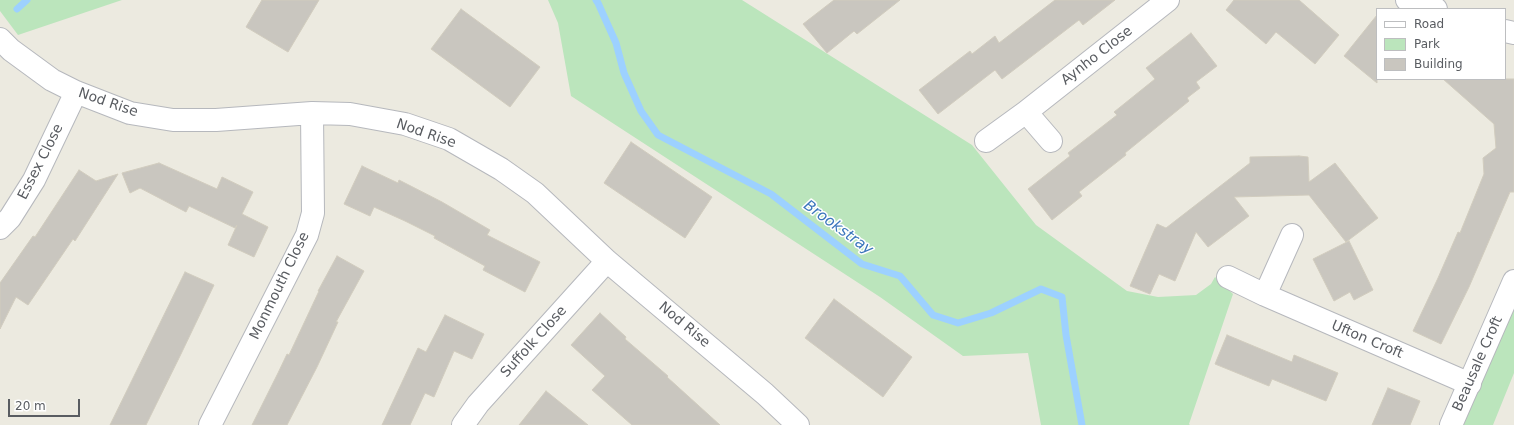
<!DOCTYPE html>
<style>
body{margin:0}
#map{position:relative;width:1514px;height:425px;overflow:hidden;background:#eceae0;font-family:"DejaVu Sans",sans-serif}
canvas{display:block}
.legend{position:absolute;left:1376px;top:8px;width:130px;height:72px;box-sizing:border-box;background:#fff;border:1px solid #bdbec0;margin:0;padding:5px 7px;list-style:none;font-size:12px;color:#595c61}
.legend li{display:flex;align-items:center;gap:8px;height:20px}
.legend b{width:20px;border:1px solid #bdbec0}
.scale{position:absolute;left:8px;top:399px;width:72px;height:18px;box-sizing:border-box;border:2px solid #595c61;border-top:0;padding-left:5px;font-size:12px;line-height:14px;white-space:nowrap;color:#595c61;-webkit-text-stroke:3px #fff;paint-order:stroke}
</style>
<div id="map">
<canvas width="1514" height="425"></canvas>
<ul class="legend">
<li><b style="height:5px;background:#fff"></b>Road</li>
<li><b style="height:11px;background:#bbe5bc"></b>Park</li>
<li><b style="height:11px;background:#c9c6bf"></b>Building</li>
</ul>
<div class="scale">20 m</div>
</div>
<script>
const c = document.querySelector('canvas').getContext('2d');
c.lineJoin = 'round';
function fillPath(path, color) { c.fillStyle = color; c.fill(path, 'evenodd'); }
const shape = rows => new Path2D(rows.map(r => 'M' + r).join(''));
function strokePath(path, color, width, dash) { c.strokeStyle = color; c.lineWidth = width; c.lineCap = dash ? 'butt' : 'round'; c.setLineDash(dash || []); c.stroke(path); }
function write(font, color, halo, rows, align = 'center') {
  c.font = font + ' "DejaVu Sans",sans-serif'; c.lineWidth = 3; c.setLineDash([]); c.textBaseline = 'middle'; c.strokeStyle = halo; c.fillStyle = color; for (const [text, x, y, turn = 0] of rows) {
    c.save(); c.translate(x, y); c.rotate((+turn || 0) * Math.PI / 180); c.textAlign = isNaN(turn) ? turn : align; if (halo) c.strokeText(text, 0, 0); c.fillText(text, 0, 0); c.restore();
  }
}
fillPath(shape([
 [0,0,122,0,18,35,0,11],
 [548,0,742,0,972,145,1036,225,1127,291,1158,297,1196,295,1211,284,1215,277,1233,294,1189,424,1190,425,1041,425,1028,353,963,356,880,297,571,96,558,23],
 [1514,296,1514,373,1493,425,1458,425]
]), '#bbe5bc');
strokePath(shape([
 [596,0,598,3,616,43,624,73,641,111,658,135,771,194,862,264,900,276,933,315,958,323,991,313,1041,289,1062,297,1066,335,1082,425],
 [17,9,27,0]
]), '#9dd1ff', 7);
const building = shape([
 [262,0,319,0,288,52,246,27,262,0],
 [834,0,900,0,857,34,854,31,827,53,803,24,834,0],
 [1055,0,1115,0,1083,25,1079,20,1002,79,995,70,938,114,919,90,970,51,972,54,995,36,999,43,1055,0],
 [1234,0,1299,0,1339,35,1315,64,1276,32,1266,44,1226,10,1234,0],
 [461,9,540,67,510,107,431,49,461,9],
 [1377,15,1377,83,1344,56,1377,15],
 [1191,33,1217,66,1196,82,1200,88,1187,98,1189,101,1125,153,1126,155,1079,192,1082,196,1052,220,1028,189,1070,156,1068,153,1117,115,1114,112,1155,79,1146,68,1191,33],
 [1443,79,1514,79,1514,192,1510,192,1469,287,1441,344,1413,331,1438,278,1458,232,1460,233,1484,174,1483,158,1496,148,1494,124,1443,79],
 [631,142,712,197,685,238,604,183,631,142],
 [1299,156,1308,157,1309,182,1335,163,1378,218,1346,242,1309,195,1234,197,1249,216,1208,247,1196,232,1175,281,1159,274,1150,294,1130,286,1157,224,1166,228,1250,163,1250,157,1299,156],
 [159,163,217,189,222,177,253,192,242,214,268,227,254,257,228,245,237,225,235,228,189,206,186,212,140,188,130,193,122,173,159,163],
 [362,166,398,183,399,180,442,202,490,230,487,235,540,262,525,292,483,270,485,266,434,238,435,236,405,221,374,207,370,216,344,204,362,166],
 [79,170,96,181,118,174,75,241,73,239,28,305,16,297,0,329,0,283,33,236,35,237,79,170],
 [1349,241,1373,290,1354,300,1350,292,1334,301,1313,259,1349,241],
 [337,256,364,271,336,322,338,322,317,367,287,425,252,425,278,373,287,354,289,355,319,291,318,291,337,256],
 [185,272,214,285,181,354,146,425,110,425,185,272],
 [834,299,912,357,883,397,805,338,834,299],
 [600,313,626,337,625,339,668,376,667,377,720,425,632,425,592,390,605,376,571,345,600,313],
 [445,315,484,334,472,359,454,351,434,397,425,393,410,425,382,425,418,348,426,352,445,315],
 [1227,335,1292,362,1294,355,1338,373,1326,401,1272,379,1269,386,1215,364,1227,335],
 [1388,388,1420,401,1410,425,1372,425,1388,388],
 [546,391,588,425,519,425,546,391]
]);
fillPath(building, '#c9c6bf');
strokePath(building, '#d1ccbe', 1);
const minor = shape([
 [1407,0,1436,9],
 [1505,31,1514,33],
 [0,39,11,50,52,80,76,92,130,113,173,120,216,120,312,113,350,114,405,124,449,139,501,169,535,193,607,261,765,394,798,425],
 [986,141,1026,112],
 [1051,141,1026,112,1168,0],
 [0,228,10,218,34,180,76,92],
 [1228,277,1265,295,1470,384],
 [1265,295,1292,235],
 [210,425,307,235,313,213,312,113],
 [463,425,478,404,607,261],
 [1451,425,1514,281]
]);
strokePath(minor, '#b6b8bd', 24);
strokePath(minor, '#fff', 22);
write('14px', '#595c61', '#fff', [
 ["Aynho Close",1097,56,-38],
 ["Nod Rise",108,103,19],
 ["Nod Rise",426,134,19],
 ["Essex Close",41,162,-63],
 ["Monmouth Close",280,286,-64],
 ["Nod Rise",684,325,40],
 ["Ufton Croft",1367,340,23],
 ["Suffolk Close",534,342,-48],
 ["Beausale Croft",1478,364,-66]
]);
write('italic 15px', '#3b76bc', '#fff', [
 ["Brookstray",838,228,36]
]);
</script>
